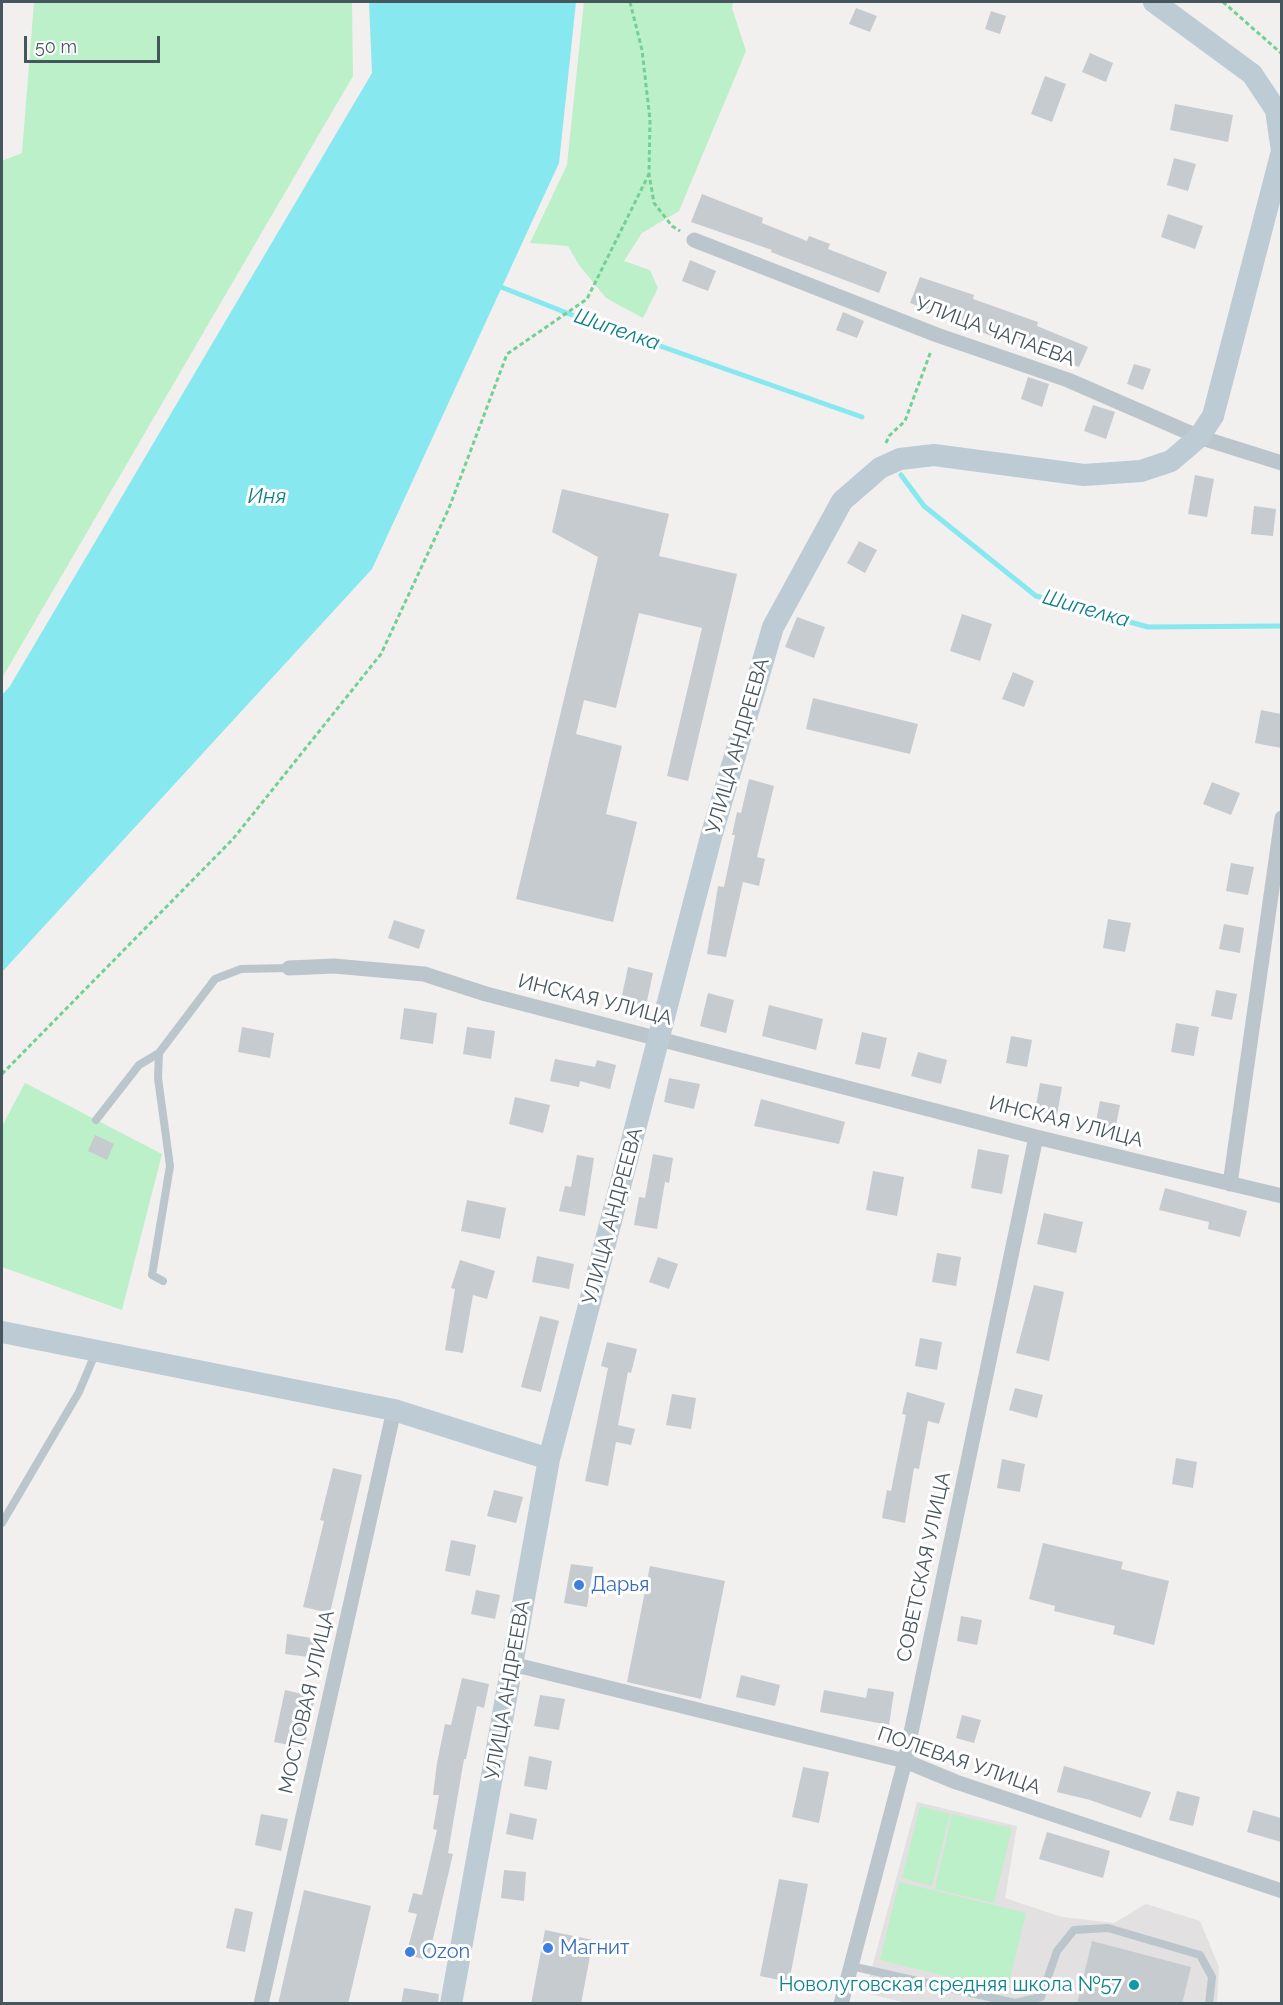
<!DOCTYPE html>
<meta charset="utf-8">
<style>
body{margin:0}
#map{position:relative;width:1283px;height:2005px;overflow:hidden;background:#f2efef;font-family:Raleway,sans-serif}
canvas{display:block}
.frame{position:absolute;inset:0;border:3px solid #46565d;pointer-events:none}
.scale{position:absolute;left:24px;top:36px;width:136px;height:27px;box-sizing:border-box;border:3px solid #46565d;border-top:0;padding-left:8px;font-size:18px;line-height:21px;white-space:nowrap;color:#46565d;-webkit-text-stroke:4px #fff;paint-order:stroke}
</style>
<div id="map">
<canvas width="1283" height="2005"></canvas>
<div class="frame"></div>
<div class="scale">50 m</div>
</div>
<script>
const c = document.querySelector('canvas').getContext('2d');
c.lineJoin = 'round';
function fillPath(path, color) { c.fillStyle = color; c.fill(path, 'evenodd'); }
const shape = rows => new Path2D(rows.map(r => 'M' + r).join(''));
function strokePath(path, color, width, dash) { c.strokeStyle = color; c.lineWidth = width; c.lineCap = dash ? 'butt' : 'round'; c.setLineDash(dash || []); c.stroke(path); }
function write(font, color, halo, rows, align = 'center') {
  c.font = font + ' Raleway,sans-serif'; c.lineWidth = 6; c.setLineDash([]); c.textBaseline = 'middle'; c.strokeStyle = halo; c.fillStyle = color; for (const [text, x, y, turn = 0] of rows) {
    c.save(); c.translate(x, y); c.rotate((+turn || 0) * Math.PI / 180); c.textAlign = isNaN(turn) ? turn : align; if (halo) c.strokeText(text, 0, 0); c.fillText(text, 0, 0); c.restore();
  }
}
fillPath(shape([
 [917,1802,1017,1826,1005,1898,1062,1917,1114,1923,1146,1904,1200,1921,1219,1967,1217,2003,911,2004,865,1993]
]), '#e3e0e1');
fillPath(shape([
 [34,2,352,2,353,76,2,678,2,161,22,153],
 [584,2,733,2,732,8,746,51,679,211,642,233,624,261,650,270,658,288,643,318,606,298,579,265,568,246,530,243,567,165],
 [25,1083,162,1154,122,1310,2,1267,2,1126],
 [920,1806,950,1814,932,1886,902,1878],
 [952,1814,1012,1828,994,1903,935,1889],
 [899,1882,1026,1913,1007,1991,880,1960]
]), '#bcf0c9');
fillPath(shape([
 [369,2,576,2,559,163,372,569,2,972,2,695,10,686,372,73]
]), '#88e8ef');
strokePath(shape([
 [496,285,572,315,862,417],
 [901,475,924,506,1036,596,1148,627,1282,626]
]), '#88e8ef', 5);
fillPath(shape([
 [856,8,877,16,870,32,849,24],
 [991,11,1006,16,1000,34,985,29],
 [1090,53,1113,63,1106,82,1082,72],
 [1045,76,1066,84,1052,122,1031,114],
 [1175,104,1233,115,1228,142,1170,130],
 [1174,158,1196,164,1188,191,1167,185],
 [702,194,763,218,762,223,807,241,809,236,830,244,828,249,887,272,879,293,789,259,771,252,772,250,691,222],
 [1168,214,1203,226,1195,249,1161,237],
 [690,260,716,271,708,291,682,281],
 [920,277,974,295,973,299,1038,322,1037,326,1088,347,1079,367,1053,357,1055,353,999,331,997,338,976,330,977,326,932,308,931,311,910,303],
 [843,312,864,321,857,338,836,330],
 [1134,364,1151,369,1143,390,1127,384],
 [1028,377,1049,384,1042,407,1021,399],
 [1093,405,1115,412,1106,439,1084,431],
 [1195,475,1214,479,1207,517,1188,514],
 [562,489,669,514,659,556,737,574,688,781,667,776,702,628,639,613,616,708,584,700,576,734,622,746,606,814,637,822,613,922,516,899,598,557,552,532],
 [1254,506,1276,509,1273,536,1251,534],
 [859,541,877,550,865,573,847,563],
 [962,614,992,624,980,661,950,651],
 [797,617,825,627,814,658,785,647],
 [1013,672,1034,681,1024,707,1002,699],
 [813,698,918,724,910,754,806,729],
 [1261,710,1281,714,1281,748,1255,743],
 [749,779,774,786,757,857,765,859,759,886,743,882,726,957,707,954,718,886,724,887,735,835,732,835,737,812,741,813],
 [1212,782,1240,793,1231,815,1203,804],
 [1231,863,1254,867,1248,895,1226,891],
 [1108,919,1131,923,1125,952,1103,948],
 [394,920,425,930,419,949,388,938],
 [1224,924,1244,928,1240,953,1219,949],
 [628,967,653,973,646,1006,621,1000],
 [1216,990,1237,994,1232,1020,1211,1016],
 [708,993,734,1000,726,1033,700,1026],
 [769,1005,823,1019,816,1050,762,1036],
 [404,1008,437,1013,433,1044,400,1039],
 [1176,1023,1199,1027,1194,1056,1171,1052],
 [242,1027,274,1033,270,1058,238,1052],
 [467,1027,495,1031,491,1059,463,1054],
 [862,1032,887,1038,880,1069,855,1064],
 [1011,1036,1032,1040,1027,1067,1006,1063],
 [918,1052,947,1060,941,1084,911,1076],
 [555,1059,595,1067,597,1060,616,1065,610,1089,580,1081,579,1087,550,1081],
 [669,1078,700,1084,694,1109,664,1102],
 [1040,1083,1062,1087,1057,1115,1035,1111],
 [515,1097,550,1105,543,1133,509,1124],
 [761,1099,845,1122,839,1144,754,1126],
 [1100,1101,1120,1105,1115,1130,1095,1126],
 [95,1135,114,1144,107,1160,88,1151],
 [978,1149,1009,1155,1002,1194,971,1188],
 [653,1154,673,1158,669,1183,665,1182,657,1229,634,1225,639,1197,645,1198],
 [577,1155,594,1158,585,1216,559,1211,565,1186,571,1187],
 [873,1171,904,1177,897,1216,866,1210],
 [1165,1188,1247,1211,1240,1237,1208,1229,1209,1222,1159,1210],
 [467,1200,506,1208,500,1239,461,1231],
 [1044,1213,1083,1222,1076,1253,1037,1244],
 [937,1253,961,1257,956,1286,932,1282],
 [537,1256,574,1264,569,1289,532,1282],
 [658,1257,678,1264,669,1289,649,1282],
 [460,1260,495,1271,487,1299,473,1295,463,1353,445,1350,455,1289,451,1288],
 [1034,1285,1064,1292,1049,1361,1016,1353],
 [540,1316,559,1321,541,1392,521,1387],
 [920,1338,942,1342,937,1370,915,1366],
 [607,1342,637,1349,631,1373,628,1372,618,1425,635,1429,631,1445,616,1442,608,1486,585,1481,608,1368,601,1366],
 [1015,1388,1043,1395,1037,1418,1009,1410],
 [907,1392,945,1403,939,1424,928,1421,919,1469,914,1468,905,1523,882,1518,887,1490,891,1491,906,1415,902,1414],
 [672,1394,696,1398,691,1429,666,1425],
 [1176,1458,1197,1462,1193,1488,1172,1484],
 [1002,1459,1025,1464,1020,1492,997,1488],
 [333,1468,362,1475,330,1613,303,1607,324,1521,320,1520],
 [494,1490,523,1497,516,1523,487,1516],
 [451,1540,476,1545,470,1576,445,1571],
 [1043,1543,1123,1562,1121,1569,1169,1581,1154,1645,1113,1634,1115,1626,1054,1611,1055,1606,1029,1599],
 [571,1564,593,1567,587,1607,564,1603],
 [650,1566,725,1581,701,1699,627,1682],
 [476,1590,500,1595,495,1619,471,1614],
 [961,1616,982,1620,977,1645,957,1641],
 [287,1634,318,1639,316,1658,285,1654],
 [741,1675,780,1685,775,1706,736,1697],
 [462,1678,489,1684,484,1708,477,1706,466,1759,464,1759,448,1853,453,1854,428,1960,406,1955,417,1914,408,1912,413,1893,422,1895,437,1830,433,1829,439,1795,433,1795,437,1763,445,1724,451,1725],
 [868,1688,894,1692,889,1725,820,1712,824,1690,866,1698],
 [285,1690,315,1697,304,1748,274,1742],
 [540,1695,565,1699,559,1730,534,1726],
 [962,1715,981,1720,974,1743,956,1738],
 [529,1756,552,1761,547,1790,524,1786],
 [1064,1766,1151,1792,1141,1818,1090,1800,1057,1792],
 [803,1767,829,1772,819,1823,792,1817],
 [1177,1791,1200,1797,1193,1826,1169,1820],
 [1253,1810,1281,1818,1281,1842,1247,1832],
 [510,1813,537,1819,533,1840,506,1834],
 [261,1814,288,1819,281,1851,255,1845],
 [1047,1832,1110,1851,1103,1878,1039,1859],
 [504,1870,526,1872,524,1901,501,1898],
 [779,1879,808,1884,789,1982,760,1976],
 [304,1890,371,1906,348,2004,278,2004],
 [235,1908,253,1912,245,1952,226,1948],
 [545,1930,593,1940,581,2004,531,2004],
 [1092,1941,1191,1967,1182,2004,1077,2004],
 [404,1988,439,1994,438,2004,401,2004]
]), '#c6cbcf');
strokePath(shape([
 [630,2,642,50,650,120,649,174,654,203,672,226,680,231],
 [1223,2,1282,54],
 [886,443,889,436,905,421,931,351],
 [2,1074,233,839,381,654,449,508,507,354,587,299,649,174]
]), '#73d095', 3, [4.5, 3]);
strokePath(shape([
 [96,1120,139,1065,159,1053],
 [163,1281,152,1275,170,1166,158,1078,159,1053,215,979,241,969,289,968],
 [2,1523,79,1392,95,1354],
 [851,1966,1015,2003,1041,1997,1057,1951,1074,1930,1108,1928,1200,1955,1212,1977,1209,2004]
]), '#bac6cc', 8);
strokePath(shape([
 [694,240,937,335,1068,380,1199,437,1282,463],
 [289,968,334,966,424,974,486,994,1036,1137,1282,1196],
 [1230,1184,1282,818],
 [512,1664,905,1761,956,1782,1282,1891],
 [261,2004,394,1410],
 [841,2004,905,1761,1036,1137]
]), '#bac6cc', 15);
strokePath(shape([
 [1154,2,1252,74,1276,110,1282,151],
 [2,1332,394,1410,549,1459],
 [451,2004,549,1459,711,837,773,627,842,501,880,468,900,459,934,455,1084,475,1141,471,1171,461,1199,437,1213,416,1282,151]
]), '#bccbd4', 22);
for (const [x, y, r, color] of [
 [579,1585,6,"#3f7fe0"],
 [548,1948,6,"#3f7fe0"],
 [410,1952,6,"#3f7fe0"],
 [1134,1985,6,"#0f9aa8"]
]) { const dot = new Path2D(); dot.arc(x, y, r, 0, 2 * Math.PI); c.fillStyle = color; c.fill(dot); strokePath(dot, '#fff', 2); }
write('20px', '#46565d', '#fff', [
 ["УЛИЦА ЧАПАЕВА",995,332,20],
 ["УЛИЦА АНДРЕЕВА",738,746,-74],
 ["ИНСКАЯ УЛИЦА",595,1000,14],
 ["ИНСКАЯ УЛИЦА",1066,1122,14],
 ["УЛИЦА АНДРЕЕВА",613,1216,-75],
 ["СОВЕТСКАЯ УЛИЦА",924,1567,-78],
 ["УЛИЦА АНДРЕЕВА",508,1690,-80],
 ["МОСТОВАЯ УЛИЦА",307,1702,-77],
 ["ПОЛЕВАЯ УЛИЦА",959,1761,19]
]);
write('20px', '#366cbe', '#fff', [
 ["Дарья",591,1585],
 ["Магнит",560,1948],
 ["Ozon",422,1952]
], 'left');
write('20px', '#0d838f', '#fff', [
 ["Новолуговская средняя школа №57",1122,1985]
], 'right');
write('italic 21px', '#0a7e88', '#fff', [
 ["Шипелка",617,330,19],
 ["Иня",267,497],
 ["Шипелка",1086,609,16]
]);
</script>
